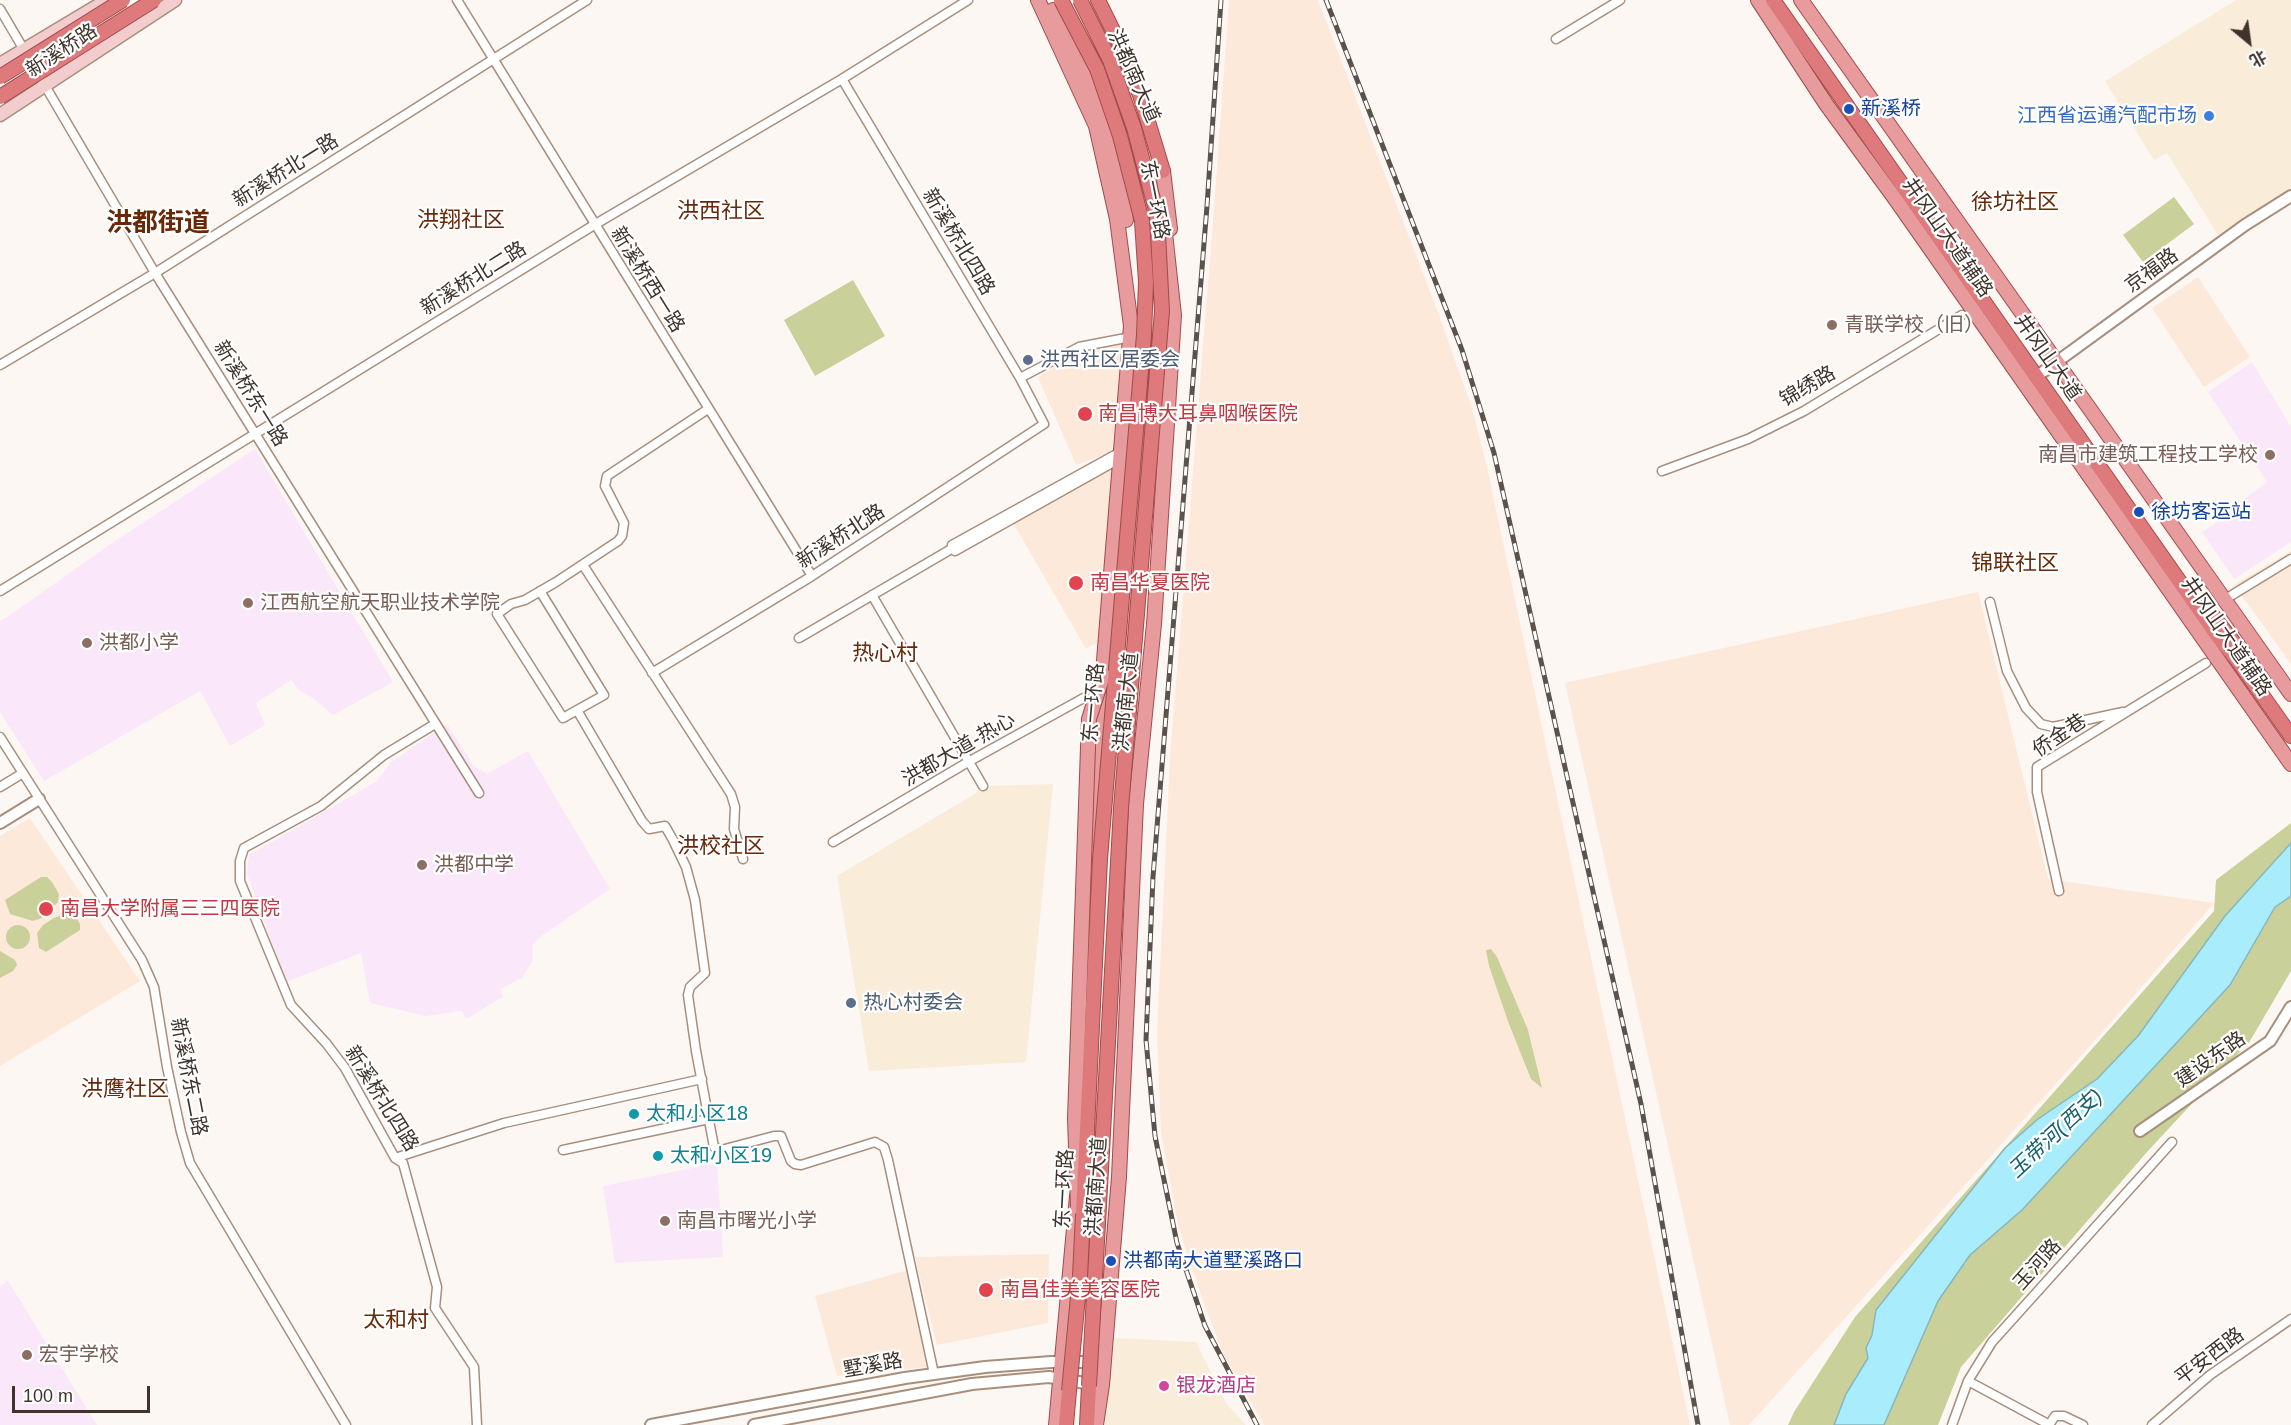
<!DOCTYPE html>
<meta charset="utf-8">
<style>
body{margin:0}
#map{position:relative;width:2291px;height:1425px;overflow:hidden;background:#fdf7f3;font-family:Arial,"Noto Sans SC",sans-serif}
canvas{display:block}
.north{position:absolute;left:2219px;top:12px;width:60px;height:60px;-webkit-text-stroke:4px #fff;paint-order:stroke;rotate:151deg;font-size:16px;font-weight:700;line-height:24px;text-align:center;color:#3e342c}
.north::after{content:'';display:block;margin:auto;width:21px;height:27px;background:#3e342c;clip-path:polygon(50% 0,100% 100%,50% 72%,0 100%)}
.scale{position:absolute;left:12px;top:1386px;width:138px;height:27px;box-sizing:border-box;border:3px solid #3e342c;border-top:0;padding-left:8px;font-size:18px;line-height:21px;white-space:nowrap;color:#3e342c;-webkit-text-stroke:4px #fff;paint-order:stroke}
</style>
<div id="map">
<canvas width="2291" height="1425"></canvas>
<div class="north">北</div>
<div class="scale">100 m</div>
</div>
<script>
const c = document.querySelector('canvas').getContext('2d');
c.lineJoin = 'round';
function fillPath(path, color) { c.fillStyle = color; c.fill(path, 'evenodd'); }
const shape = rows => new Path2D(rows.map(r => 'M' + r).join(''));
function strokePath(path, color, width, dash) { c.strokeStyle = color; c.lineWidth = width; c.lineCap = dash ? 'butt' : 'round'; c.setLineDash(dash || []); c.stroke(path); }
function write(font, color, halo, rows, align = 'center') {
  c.font = font + ' Arial,"Noto Sans SC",sans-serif'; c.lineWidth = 4.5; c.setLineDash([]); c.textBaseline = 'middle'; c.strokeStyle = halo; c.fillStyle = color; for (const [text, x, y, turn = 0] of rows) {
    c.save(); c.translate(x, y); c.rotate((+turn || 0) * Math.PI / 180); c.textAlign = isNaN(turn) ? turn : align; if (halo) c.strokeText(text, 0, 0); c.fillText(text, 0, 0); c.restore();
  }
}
fillPath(shape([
 [2236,0,2291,0,2291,199,2287,193,2218,235,2167,153,2154,160,2105,81],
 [1053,784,1026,1062,869,1071,837,876,988,786],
 [1115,1338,1196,1342,1226,1403,1246,1425,1105,1425]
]), '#f9edd9');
fillPath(shape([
 [1229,0,1318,0,1439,315,1472,408,1487,467,1690,1425,1264,1425,1224,1356,1203,1301,1179,1229,1161,1133,1157,1033,1170,758,1214,209],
 [2198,277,2250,357,2204,387,2152,308],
 [1122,344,1112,452,1076,465,1038,377,1079,353],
 [1115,467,1098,642,1086,649,1013,523],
 [2291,551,2291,664,2234,585],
 [1978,592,2048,879,2214,903,2106,1028,1749,1425,1730,1425,1565,683],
 [30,818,140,981,0,1066,0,836],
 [1049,1254,1048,1323,937,1345,915,1257],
 [908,1270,927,1367,837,1376,815,1296]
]), '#fde9da');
fillPath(shape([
 [2252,362,2291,427,2291,542,2234,579,2202,532,2247,503,2244,499,2267,482,2208,392],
 [255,449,393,682,333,715,313,698,300,691,291,680,256,703,265,725,230,746,200,691,44,781,0,712,0,622,112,543],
 [447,724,474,766,487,774,528,751,610,889,540,937,533,945,533,960,522,978,500,989,503,997,466,1019,462,1011,426,1016,370,1003,361,953,286,982,247,874,249,855,377,781,391,762],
 [717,1163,723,1257,615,1263,603,1186],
 [8,1281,97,1425,0,1425,0,1286]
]), '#fae8fa');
fillPath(shape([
 [2174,197,2194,224,2143,262,2123,235],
 [853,280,885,336,815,376,784,320],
 [2291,823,2291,971,2250,1041,2147,1152,1961,1367,1938,1425,1788,1425,1794,1412,1855,1317,2214,911,2216,880],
 [41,877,47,877,52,882,59,894,58,902,42,918,33,921,10,914,5,900],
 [69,912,74,914,80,924,80,930,46,952,39,948,37,933,43,925,54,918],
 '6 937a12 12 0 1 1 24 0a12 12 0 1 1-24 0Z',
 [1491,949,1497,957,1528,1030,1542,1088,1531,1079,1509,1024,1489,966,1486,950],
 [0,951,15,960,17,965,13,971,0,978]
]), '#c9d099');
const water = shape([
 [2291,843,2291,896,2275,907,2230,985,2022,1210,1970,1255,1938,1301,1884,1425,1834,1425,1846,1394,1868,1358,1866,1348,1872,1335,1876,1310,2005,1148,2038,1119,2097,1079,2138,1036,2225,916,2291,843]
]);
fillPath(water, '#a9ecfb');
strokePath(water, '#89b5bd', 1.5);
const minor = shape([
 [457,0,812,576],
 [0,9,155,273,479,793],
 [1556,39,1620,0],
 [0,365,155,273,587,0],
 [1020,378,1079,347,1131,337],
 [1121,458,955,551,952,545,1122,451],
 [1662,471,1748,439,1804,411,1962,315],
 [583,565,731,794,735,807,734,829,743,859],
 [0,591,594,225,842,79,968,0],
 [540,591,604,695,563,718,497,614,511,604,525,600,556,582,618,541,622,536,624,523,605,486,607,476,708,409],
 [872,595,983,786],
 [2224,600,2291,559],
 [1990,602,2007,671,2026,708,2041,724,2053,727,2123,712],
 [799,638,953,548],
 [652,673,812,576,1044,424,1020,378,842,79],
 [577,710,642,821,649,829,665,826,673,840,686,867,695,900,705,973,690,987,688,995,696,1051,714,1147,721,1150,774,1136,781,1136,791,1161,795,1164,801,1165,875,1142,884,1147,888,1160,934,1374],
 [435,724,384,755,321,806,244,848,240,861,240,881,291,1005,326,1043,345,1068,395,1158,403,1163,437,1287,435,1308,474,1367,477,1425],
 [0,737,142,960,154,987,167,1067,181,1132,190,1163,346,1425],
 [0,787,23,773],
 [833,842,968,762,1098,690],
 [2059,891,2037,792,2037,767,2206,663],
 [563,1150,709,1119],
 [395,1158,504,1123,702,1079],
 [1968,1381,2048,1424],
 [1952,1425,1968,1381,1992,1342,2172,1142],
 [2049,1425,2055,1416,2064,1416,2083,1425],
 [2152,1425,2210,1375,2291,1319]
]);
const tertiary = shape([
 [2036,377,2245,225,2291,196],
 [0,823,39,799],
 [2140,1131,2270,1041,2291,1007],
 [651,1425,905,1378,985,1367,1051,1362,1098,1362],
 [754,1425,972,1384,1049,1377,1097,1385]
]);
const secondary = shape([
 [0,64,107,0],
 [0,115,175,0]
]);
const primary = shape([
 [1038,0,1096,126,1117,219,1131,326,1103,673,1086,1009],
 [1758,0,1826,104,1896,200,2291,764],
 [1801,0,2291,694],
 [1053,10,1076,55,1105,124,1119,182,1126,220],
 [1163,171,1170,229],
 [1056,1425,1077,1196],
 [1096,1425,1102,1385,1119,1177,1136,804,1154,624,1174,315,1165,233,1160,216]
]);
const trunk = shape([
 [1098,0,1121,47,1140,95,1163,171],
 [1773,0,2217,635,2238,661,2291,736],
 [2209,611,2238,648],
 [1066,1425,1069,1391],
 [1087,1425,1089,1386]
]);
strokePath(minor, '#a88f7d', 11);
strokePath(tertiary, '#a88f7d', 14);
strokePath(secondary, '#a88f7d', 15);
strokePath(primary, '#a14b4b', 16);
strokePath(trunk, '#a14b4b', 16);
strokePath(minor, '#fff', 8);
strokePath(tertiary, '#fff', 10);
strokePath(secondary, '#f3cdce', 12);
strokePath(primary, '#e79b9d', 14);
strokePath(trunk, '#df7a7c', 14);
const rail = shape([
 [1221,0,1207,206,1153,877,1146,1040,1155,1136,1177,1243,1205,1326,1257,1425],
 [1326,0,1462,350,1494,453,1641,1104,1698,1425]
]);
strokePath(rail, '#5b524b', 5);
strokePath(rail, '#fff', 3, [9]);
const primaryBridge = shape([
 [1078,1207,1075,1118,1089,719,1103,675]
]);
const trunkBridge = shape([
 [1061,0,1097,69,1120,136,1142,221,1146,282,1144,335,1100,859,1080,1276,1069,1391],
 [1080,0,1110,60,1134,128,1157,214,1162,311,1121,808,1089,1386],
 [0,77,123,0],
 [0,97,154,0]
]);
strokePath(primaryBridge, '#a14b4b', 16, []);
strokePath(trunkBridge, '#a14b4b', 16, []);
strokePath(primaryBridge, '#e79b9d', 14);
strokePath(trunkBridge, '#df7a7c', 14);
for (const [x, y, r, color] of [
 [1849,109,6,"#1a4fb4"],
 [2209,116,6,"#3f7fe0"],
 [1832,325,6,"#8d6e63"],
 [1028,360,6,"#5c6f8a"],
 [1085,414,8,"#e0444e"],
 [2270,455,6,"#8d6e63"],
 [2139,512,6,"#1a4fb4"],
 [1076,583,8,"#e0444e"],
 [248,603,6,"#8d6e63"],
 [87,643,6,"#8d6e63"],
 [422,865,6,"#8d6e63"],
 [46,909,8,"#e0444e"],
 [851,1003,6,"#5c6f8a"],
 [634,1114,6,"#0f9aa8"],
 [658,1156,6,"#0f9aa8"],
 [665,1221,6,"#8d6e63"],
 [1111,1261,6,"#1a4fb4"],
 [986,1290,8,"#e0444e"],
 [27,1355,6,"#8d6e63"],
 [1164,1386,6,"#d1479c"]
]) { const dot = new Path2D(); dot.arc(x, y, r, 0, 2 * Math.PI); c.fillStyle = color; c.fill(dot); strokePath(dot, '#fff', 2); }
write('20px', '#3e342c', '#fff', [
 ["新溪桥路",62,51,-33],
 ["洪都南大道",1133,76,66],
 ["新溪桥北一路",286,171,-32],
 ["东一环路",1154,200,79],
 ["井冈山大道辅路",1947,238,55],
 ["新溪桥北四路",958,242,59],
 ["京福路",2152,271,-36],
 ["新溪桥北二路",474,279,-32],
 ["新溪桥西一路",647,280,58],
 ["井冈山大道",2047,358,55],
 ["锦绣路",1808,387,-30],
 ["新溪桥东一路",250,394,58],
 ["新溪桥北路",841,537,-33],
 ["井冈山大道辅路",2226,637,55],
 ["洪都南大道",1127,702,-84],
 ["东一环路",1094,703,-85],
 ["侨金巷",2060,736,-34],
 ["洪都大道-热心",959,750,-30],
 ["建设东路",2211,1060,-35],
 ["新溪桥东二路",188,1077,79],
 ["新溪桥北四路",381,1099,58],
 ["洪都南大道",1097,1187,-86],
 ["东一环路",1065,1189,-87],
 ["玉河路",2038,1265,-48],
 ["平安西路",2210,1357,-37],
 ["墅溪路",873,1366,-10]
]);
write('20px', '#164399', '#fff', [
 ["新溪桥",1861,109],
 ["徐坊客运站",2151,512],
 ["洪都南大道墅溪路口",1123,1261]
], 'left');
write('20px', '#366cbe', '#fff', [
 ["江西省运通汽配市场",2197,116]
], 'right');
write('20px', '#785e54', '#fff', [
 ["青联学校（旧）",1844,325],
 ["南昌市建筑工程技工学校",2258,455,"right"],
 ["江西航空航天职业技术学院",260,603],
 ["洪都小学",99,643],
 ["洪都中学",434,865],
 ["南昌市曙光小学",677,1221],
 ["宏宇学校",39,1355]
], 'left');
write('20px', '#4e5e75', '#fff', [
 ["洪西社区居委会",1040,360],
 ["热心村委会",863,1003]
], 'left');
write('20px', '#be3a42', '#fff', [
 ["南昌博大耳鼻咽喉医院",1098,414],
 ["南昌华夏医院",1090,583],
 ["南昌大学附属三三四医院",60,909],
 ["南昌佳美美容医院",1000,1290]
], 'left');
write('20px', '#0d838f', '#fff', [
 ["太和小区18",646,1114],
 ["太和小区19",670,1156]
], 'left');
write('20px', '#b23c85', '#fff', [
 ["银龙酒店",1176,1386]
], 'left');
write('italic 21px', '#18606d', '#fff', [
 ["玉带河(西支)",2056,1134,-43]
]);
write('22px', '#682909', '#fff', [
 ["徐坊社区",2015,203],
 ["洪西社区",721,212],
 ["洪翔社区",461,221],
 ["锦联社区",2015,564],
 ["热心村",885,654],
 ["洪校社区",721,847],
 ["洪鹰社区",125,1090],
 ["太和村",396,1321]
]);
write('bold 26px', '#682909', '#fff', [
 ["洪都街道",158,224]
]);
</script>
